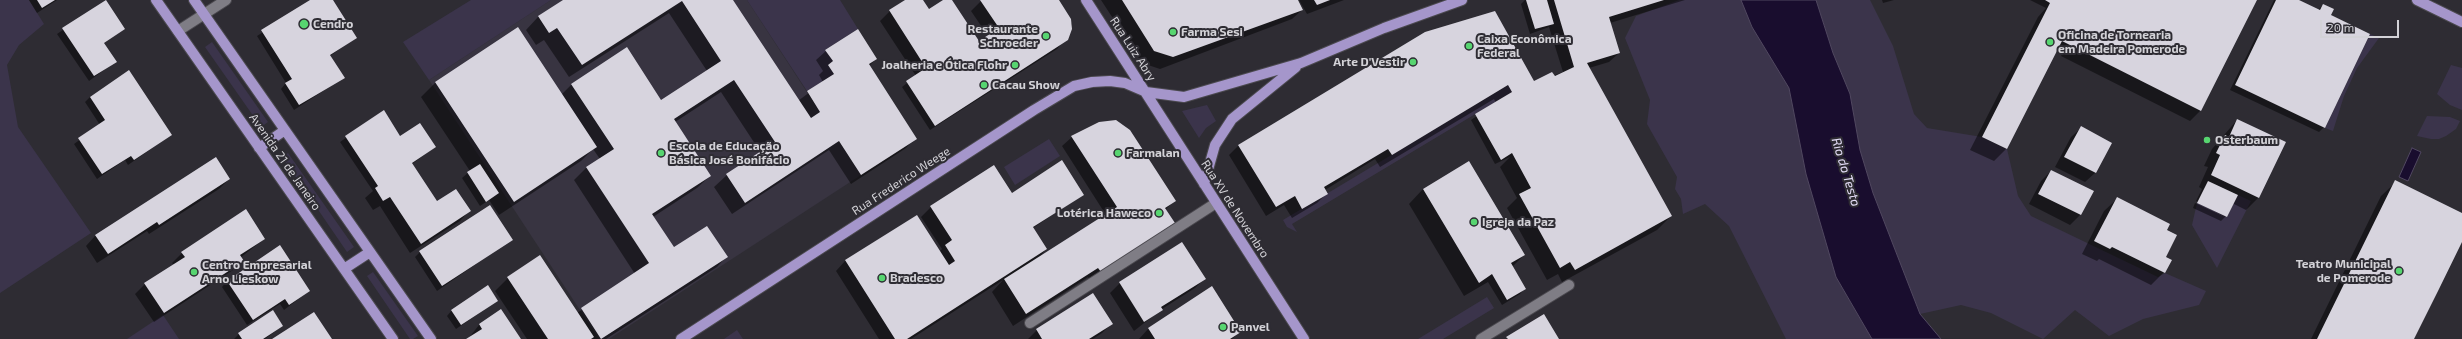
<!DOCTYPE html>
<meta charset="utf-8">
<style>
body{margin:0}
#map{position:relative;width:2462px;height:339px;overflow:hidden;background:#2e2c33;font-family:"Exo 2",sans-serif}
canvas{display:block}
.scale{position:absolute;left:2320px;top:20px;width:79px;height:18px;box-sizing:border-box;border:2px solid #d3d2d7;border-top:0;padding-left:5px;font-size:12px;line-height:14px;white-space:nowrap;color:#d3d2d7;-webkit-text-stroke:3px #2e2c33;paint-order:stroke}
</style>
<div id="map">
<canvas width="2462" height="339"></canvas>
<div class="scale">20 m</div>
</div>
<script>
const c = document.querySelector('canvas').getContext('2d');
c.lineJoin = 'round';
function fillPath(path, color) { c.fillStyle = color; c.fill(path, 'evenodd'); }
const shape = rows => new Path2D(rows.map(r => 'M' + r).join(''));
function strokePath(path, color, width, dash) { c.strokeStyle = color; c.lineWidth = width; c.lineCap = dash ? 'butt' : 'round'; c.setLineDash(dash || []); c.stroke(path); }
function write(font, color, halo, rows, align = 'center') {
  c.font = font + ' "Exo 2",sans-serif'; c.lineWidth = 4; c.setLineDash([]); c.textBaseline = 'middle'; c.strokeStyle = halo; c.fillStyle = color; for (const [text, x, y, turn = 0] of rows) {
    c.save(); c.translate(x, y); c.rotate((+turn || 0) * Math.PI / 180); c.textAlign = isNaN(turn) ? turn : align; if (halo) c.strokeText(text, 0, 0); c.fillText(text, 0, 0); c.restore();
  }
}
fillPath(shape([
 [551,0,747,0,861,175,609,339,599,339,429,80]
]), '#383441');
fillPath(shape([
 [0,0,29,0,44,24,19,45,7,65,18,127,91,233,0,293],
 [471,0,551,0,429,80,403,42],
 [747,0,840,0,858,29,825,50,833,61,828,65,834,74,807,91],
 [1679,0,1741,0,1752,27,1789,88,1806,174,1836,277,1872,339,1786,339,1729,226,1705,204,1683,214,1681,199,1675,189,1677,177,1647,124,1650,100,1625,38,1636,16],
 [1816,0,1870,0,1893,46,1914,114,1927,128,1982,137,2007,149,2018,196,2031,216,2158,277,2165,273,2206,291,2199,305,2143,319,2109,336,2075,310,2043,339,1991,313,1961,305,1920,314,1873,193,1860,150,1850,94,1833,53],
 [2370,34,2379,38,2357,68,2344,96,2333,131,2325,128],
 [212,42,268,122,261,127,205,47],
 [2451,65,2462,68,2462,110,2450,105,2437,94],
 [1508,85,1512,92,1292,224,1297,232,1287,227,1283,220],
 [1207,105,1216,121,1206,128,1199,138,1182,111],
 [2427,116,2450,117,2460,121,2456,129,2446,136,2439,139,2431,139,2417,136],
 [1049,139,1060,156,1015,185,1004,167],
 [288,153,354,247,347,252,282,157],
 [2238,195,2251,201,2217,268,2192,225,2197,203,2227,217],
 [373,272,418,336,413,339,410,339,367,276],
 [1487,297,1494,308,1443,339,1418,339],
 [163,315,179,339,127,339],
 [737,330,743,339,724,339]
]), '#3b344b');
const water = shape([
 [1741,0,1816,0,1833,53,1850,94,1860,150,1873,193,1920,314,1941,339,1872,339,1836,277,1806,174,1789,88,1752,27,1741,0],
 [2412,148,2421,152,2408,181,2399,177,2412,148]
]);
fillPath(water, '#190d2e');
strokePath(water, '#514861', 1);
fillPath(shape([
 [29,0,57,0,37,13],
 [312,0,332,0,355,38,330,56,343,78,294,110,281,89,286,83,257,36],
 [565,0,732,0,798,101,823,82,819,75,823,71,816,60,826,51,876,59,869,66,915,138,906,148,851,184,829,150,732,214,714,187,727,175,761,153,721,92,675,122,710,176,697,188,653,217,674,249,726,257,717,267,606,339,527,339,495,291,508,278,540,257,577,313,635,274,574,180,586,168,600,159,593,149,581,161,499,215,489,200,480,206,462,178,470,171,421,97,435,83,518,29,561,95,572,84,661,101,707,71,669,13,569,77,544,40,536,45,526,30,538,17],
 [907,0,922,0,929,10,945,0,951,0,978,42,988,36,971,11,982,0,1058,0,1072,24,1070,34,1057,49,930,130,902,87,916,76,880,21,890,11],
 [1101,0,1296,0,1302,10,1292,19,1160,69,1142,63],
 [1299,0,1344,0,1307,14],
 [1525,0,1685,0,1610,23,1619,53,1609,62,1589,68,1671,216,1657,230,1562,282,1558,274,1547,280,1507,208,1517,198,1500,167,1510,157,1495,164,1471,120,1496,103,1494,99,1380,167,1375,159,1325,190,1327,193,1317,203,1292,218,1284,205,1266,216,1229,155,1239,145,1425,33,1534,83,1563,72,1549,27,1530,34,1521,4],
 [1882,0,1894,0,1883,3],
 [2030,0,2256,0,2200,111,2190,121,2061,56,2064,50,2058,47,2006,149,1994,161,1970,150,2038,17,2046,8],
 [2274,0,2297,0,2318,10,2323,5,2329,15,2324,127,2319,132,2230,90],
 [105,1,124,29,103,44,115,62,89,81,57,34],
 [90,97,171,135,128,165,125,160,97,179,74,144,100,125,85,102],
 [384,111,400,137,435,147,412,164,437,203,469,211,460,221,410,253,380,206,373,210,365,198,373,191,340,142],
 [2237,120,2259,197,2246,210,2232,203,2225,217,2196,201,2202,189,2199,187,2208,167,2204,166,2212,149],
 [2081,128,2110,143,2095,173,2085,182,2055,167,2071,137],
 [1072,137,1174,201,1165,210,1174,223,1164,233,1091,281,1088,277,1013,326,992,292,1003,280,911,339,879,339,836,271,845,261,916,216,939,252,942,249,921,217,931,207,1011,194,1082,195,1033,228,1046,249,1039,258,1106,215,1062,146],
 [216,158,229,179,219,189,149,234,147,231,97,263,86,246,95,236],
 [2051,171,2092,191,2080,215,2070,225,2029,204,2041,181],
 [2396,182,2462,214,2462,239,2413,339,2311,339,2381,196],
 [1423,189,1524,255,1512,267,1525,288,1520,294,1502,305,1488,282,1464,296,1409,204],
 [2117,199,2166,231,2164,272,2151,285,2099,259,2097,261,2082,254,2104,211],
 [2195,203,2225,217,2221,221,2193,208],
 [264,239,240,258,242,261,233,270,154,322,135,294,145,284,174,265,172,263,182,253],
 [511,240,437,291,415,257,420,252],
 [1182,243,1204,279,1195,288,1162,309,1134,331,1110,293,1120,283],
 [227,281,309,291,284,310,280,304,247,325,222,287],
 [1211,288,1239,332,1232,339,1139,339,1148,329],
 [1093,295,1111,324,1102,333,1093,339,1028,339,1037,330],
 [497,301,456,329,447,316,452,310],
 [501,310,520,339,468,339,479,325],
 [282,326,265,339,234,339,239,334]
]), '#0007');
fillPath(shape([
 [37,0,55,0,42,8],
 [106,0,125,29,104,43,117,62,94,76,62,28],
 [310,0,333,0,357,38,330,55,345,78,299,105,285,83,292,79,261,30],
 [563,0,733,0,811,118,820,112,807,91,834,74,828,65,833,61,825,50,858,29,877,59,869,64,917,139,861,175,839,141,745,203,726,174,775,142,734,80,674,119,711,176,652,214,674,247,707,226,728,257,601,339,581,308,649,263,586,167,614,149,571,84,627,47,661,100,721,61,682,1,582,65,557,28,549,33,538,16],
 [905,0,923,0,929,9,943,0,952,0,979,41,999,28,980,0,1059,0,1071,19,1072,29,1068,40,935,126,906,81,926,68,889,10],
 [1122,0,1298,0,1303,10,1173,57,1154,51],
 [1314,0,1330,0,1317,5],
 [1526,0,1547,0,1554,24,1535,29],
 [1554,0,1664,0,1609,17,1620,53,1587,63,1672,216,1575,270,1570,262,1560,268,1519,194,1531,188,1512,153,1501,160,1475,114,1512,92,1508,85,1392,155,1388,149,1324,187,1328,194,1302,209,1295,196,1276,207,1238,145,1425,32,1495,11,1534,81,1552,72,1555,76,1574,67],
 [2045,0,2257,0,2201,111,2062,41,2007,149,1982,137,2050,3],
 [2276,0,2299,0,2320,10,2323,4,2334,9,2331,15,2370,34,2325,128,2235,85],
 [518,27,597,147,514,202,435,82],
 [129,70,172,135,134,160,131,156,102,174,78,138,105,120,90,97],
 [384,110,400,136,420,123,436,147,412,163,437,201,456,189,471,211,421,244,390,197,383,201,375,188,378,186,345,136],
 [2237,119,2286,142,2259,198,2211,175,2220,155,2216,153,2225,135,2229,137],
 [1116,120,1130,130,1176,201,1165,208,1175,223,1101,272,1098,268,1026,314,1004,279,1117,207,1071,136,1099,122],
 [2081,126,2112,143,2096,173,2064,157],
 [216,157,230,179,159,225,157,222,108,254,95,235],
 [1062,160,1084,195,1033,227,1047,249,907,339,895,339,845,260,917,215,949,265,955,261,945,245,952,240,930,206,994,165,1012,193],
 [1469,161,1525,255,1511,263,1526,289,1507,300,1492,274,1479,283,1423,189],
 [480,164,499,193,486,202,467,172],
 [2051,170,2094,191,2081,215,2038,194],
 [2395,180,2462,213,2462,242,2438,291,2414,339,2317,339],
 [2208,181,2238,195,2227,217,2197,203],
 [2117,197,2170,224,2167,230,2177,235,2166,257,2172,260,2165,273,2112,247,2110,249,2094,241],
 [490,205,513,240,442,286,419,251],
 [246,209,265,239,240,255,244,261,164,313,144,283,185,257,181,252],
 [1182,242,1206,279,1161,307,1163,310,1144,322,1119,282],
 [280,245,310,291,289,305,285,299,253,320,227,281],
 [540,255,594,337,591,339,548,339,507,277],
 [488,285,498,301,461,325,451,310],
 [1212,286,1241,332,1230,339,1155,339,1148,328],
 [1093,293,1113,324,1089,339,1042,339,1036,329],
 [501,309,521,339,466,339,482,329,479,324],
 [273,310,283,326,263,339,242,339,238,333],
 [314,312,332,339,272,339],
 [1544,314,1559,339,1508,339,1506,337]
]), '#d7d4de');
const minor = shape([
 [178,31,226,0],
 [1030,323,1216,203],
 [1481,339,1569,285]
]);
const major = shape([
 [156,0,393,339],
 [194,0,431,339],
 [1086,0,1304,339],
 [2417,0,2462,22],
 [259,148,285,130],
 [1204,184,1215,145,1232,119,1296,67],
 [344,269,370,252],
 [681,339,1034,110,1074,86,1092,82,1110,81,1125,83,1146,92,1184,97,1301,63,1384,28,1462,0]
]);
strokePath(minor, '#4b494f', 12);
strokePath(major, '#4b494f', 12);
strokePath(minor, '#7f7d85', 10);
strokePath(major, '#a596cb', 10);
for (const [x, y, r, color] of [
 [304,24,5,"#57d570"],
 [1173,32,4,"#57d570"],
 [1046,36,4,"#57d570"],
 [2050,42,4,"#57d570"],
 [1469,46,4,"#57d570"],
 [1413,62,4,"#57d570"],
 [1015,65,4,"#57d570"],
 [984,85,4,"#57d570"],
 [2207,140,4,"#57d570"],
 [661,153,4,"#57d570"],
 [1118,153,4,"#57d570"],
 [1159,213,4,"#57d570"],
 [1474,222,4,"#57d570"],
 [2399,271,4,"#57d570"],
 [194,272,4,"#57d570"],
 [882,278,4,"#57d570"],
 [1223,327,4,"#57d570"]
]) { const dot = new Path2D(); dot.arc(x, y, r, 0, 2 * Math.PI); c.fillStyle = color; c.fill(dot); strokePath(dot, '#2e2c33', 1.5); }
write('bold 12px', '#d3d2d7', '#2e2c33', [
 ["Cendro",313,24],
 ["Restaurante",1038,29,"right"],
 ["Schroeder",1038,43,"right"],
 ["Farma Sesi",1181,32],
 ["Oficina de Tornearia",2058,35],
 ["em Madeira Pomerode",2058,49],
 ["Caixa Econômica",1477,39],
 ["Federal",1477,53],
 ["Arte D'Vestir",1405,62,"right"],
 ["Joalheria e Ótica Flohr",1007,65,"right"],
 ["Cacau Show",992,85],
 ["Osterbaum",2215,140],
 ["Escola de Educação",669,146],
 ["Básica José Bonifácio",669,160],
 ["Farmalan",1126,153],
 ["Lotérica Haweco",1151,213,"right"],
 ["Igreja da Paz",1482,222],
 ["Teatro Municipal",2391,264,"right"],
 ["de Pomerode",2391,278,"right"],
 ["Centro Empresarial",202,265],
 ["Arno Lieskow",202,279],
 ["Bradesco",890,278],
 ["Panvel",1231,327]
], 'left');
write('12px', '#d3d2d7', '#2e2c33', [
 ["Rua Luiz Abry",1133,49,57],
 ["Avenida 21 de Janeiro",285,162,55],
 ["Rua Frederico Weege",901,181,-33],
 ["Rua XV de Novembro",1235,209,57]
]);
write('italic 13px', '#e3dcf6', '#2e2c33', [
 ["Rio do Testo",1846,172,73]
]);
</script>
